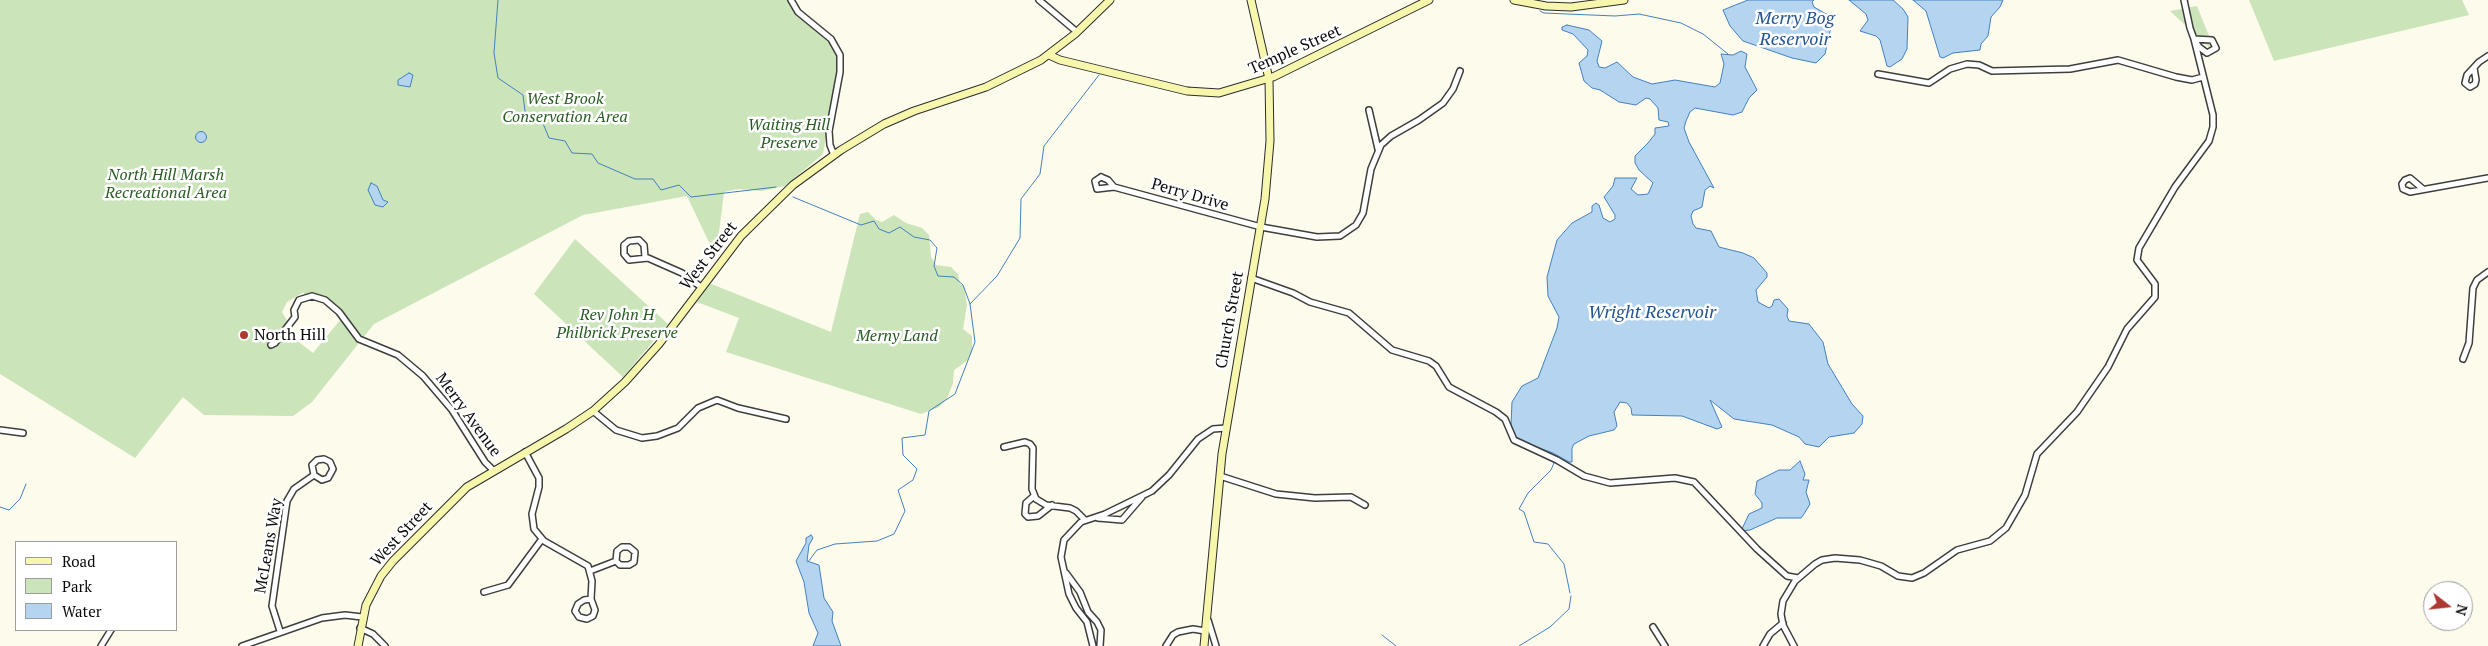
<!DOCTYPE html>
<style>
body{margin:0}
#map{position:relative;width:2488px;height:646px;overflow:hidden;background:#fdfbeb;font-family:"PT Serif",serif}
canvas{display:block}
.legend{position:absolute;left:15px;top:541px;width:162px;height:90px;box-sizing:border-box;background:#fff;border:1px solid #9d9d9d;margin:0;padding:6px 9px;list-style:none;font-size:15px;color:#0b0b0b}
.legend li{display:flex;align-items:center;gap:10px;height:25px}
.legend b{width:25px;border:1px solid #9d9d9d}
.north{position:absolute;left:2423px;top:581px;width:50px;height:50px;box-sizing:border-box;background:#fff;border:1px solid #9d9d9d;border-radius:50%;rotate:106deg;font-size:14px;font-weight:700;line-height:20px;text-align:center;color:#0b0b0b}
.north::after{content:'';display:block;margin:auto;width:18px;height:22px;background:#ac3832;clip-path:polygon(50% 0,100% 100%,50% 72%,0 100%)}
</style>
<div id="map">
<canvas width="2488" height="646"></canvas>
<ul class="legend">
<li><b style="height:6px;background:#f7f6ad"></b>Road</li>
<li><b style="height:14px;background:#cbe4b9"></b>Park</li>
<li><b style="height:14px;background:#b5d4ef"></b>Water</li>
</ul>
<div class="north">N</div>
</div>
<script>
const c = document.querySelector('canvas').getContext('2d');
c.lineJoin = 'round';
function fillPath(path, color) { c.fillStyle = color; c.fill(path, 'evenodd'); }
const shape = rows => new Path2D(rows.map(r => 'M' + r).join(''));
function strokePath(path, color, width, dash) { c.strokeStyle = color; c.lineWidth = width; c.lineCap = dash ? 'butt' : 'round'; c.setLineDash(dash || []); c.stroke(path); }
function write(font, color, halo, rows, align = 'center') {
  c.font = font + ' "PT Serif",serif'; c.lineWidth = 5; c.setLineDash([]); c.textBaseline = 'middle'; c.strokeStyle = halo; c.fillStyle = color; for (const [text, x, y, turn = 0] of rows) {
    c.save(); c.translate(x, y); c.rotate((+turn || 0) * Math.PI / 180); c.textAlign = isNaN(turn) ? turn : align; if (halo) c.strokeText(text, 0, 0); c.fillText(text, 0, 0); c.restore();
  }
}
fillPath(shape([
 [0,0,792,0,798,16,833,46,838,54,838,66,823,154,785,186,762,191,738,189,724,192,716,257,687,196,583,215,374,324,312,402,293,416,204,415,183,397,135,458,0,374],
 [304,292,304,299,316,299,328,304,341,319,313,353,300,343,282,312,287,302],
 [2249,0,2462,0,2469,15,2274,61],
 [2197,6,2209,36,2210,48,2170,11],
 [868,212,876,220,882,222,894,215,906,223,922,228,929,235,931,257,936,265,951,267,958,274,960,284,964,286,967,305,963,329,972,336,972,351,968,360,954,370,953,383,947,399,939,407,921,414,726,352,739,318,697,302,709,283,831,332,860,214],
 [575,239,668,324,623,377,534,294]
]), '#cbe4b9');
const water = shape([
 [1748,0,1814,0,1812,2,1814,7,1828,15,1831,27,1825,54,1816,63,1792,58,1743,41,1730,26,1723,10,1748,0],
 [1849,0,1893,0,1903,9,1908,17,1907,49,1902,59,1890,67,1887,66,1880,40,1876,36,1860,31,1868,20,1866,14,1849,0],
 [1913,0,2003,0,2000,7,1991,17,1988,36,1981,44,1980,50,1953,53,1943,58,1940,57,1926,11,1913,0],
 [1567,25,1589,30,1602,41,1597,61,1599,67,1605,68,1617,62,1633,77,1652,84,1675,80,1715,87,1720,83,1724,64,1721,54,1733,55,1741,51,1747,54,1745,67,1757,90,1749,98,1742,112,1733,115,1695,108,1690,112,1686,121,1684,128,1689,142,1714,188,1710,186,1705,190,1702,207,1693,211,1691,216,1693,224,1696,228,1711,231,1719,247,1743,253,1754,258,1767,273,1767,277,1756,290,1758,302,1769,308,1772,306,1774,300,1779,299,1788,309,1787,316,1789,321,1809,324,1823,342,1828,364,1852,404,1863,416,1862,424,1854,433,1829,437,1819,447,1805,444,1799,437,1772,425,1734,419,1710,400,1722,427,1717,429,1682,416,1632,415,1631,408,1627,403,1620,402,1614,412,1617,426,1614,430,1589,436,1574,444,1572,448,1572,462,1569,462,1553,453,1526,443,1513,436,1511,425,1512,402,1522,386,1538,378,1557,328,1559,317,1548,296,1547,277,1557,240,1572,223,1592,212,1592,206,1596,203,1599,205,1603,218,1610,222,1615,219,1615,215,1604,197,1613,186,1615,178,1637,178,1631,189,1638,195,1648,194,1653,183,1639,170,1635,163,1635,156,1648,143,1655,134,1655,128,1669,126,1668,122,1659,120,1658,108,1650,99,1646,98,1636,105,1619,102,1600,90,1592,88,1584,81,1579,63,1587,56,1588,50,1573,34,1562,30,1562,27,1567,25],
 [409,73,413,75,410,87,398,85,398,80,409,73],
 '195.5 137a5.5 5.5 0 1 1 11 0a5.5 5.5 0 1 1-11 0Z',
 [371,183,377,186,383,200,388,202,383,207,375,205,368,190,371,183],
 [1800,461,1805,474,1803,480,1809,480,1806,492,1810,504,1804,514,1801,518,1777,518,1750,530,1741,531,1749,514,1762,508,1762,503,1755,494,1757,481,1779,470,1790,470,1800,461],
 [811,535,813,538,809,545,807,561,819,565,824,598,833,612,832,621,841,646,813,646,818,633,809,613,804,582,796,561,806,543,806,538,811,535]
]);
fillPath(water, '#b5d4ef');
strokePath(water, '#4381bf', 1);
strokePath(shape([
 [498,0,494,53,498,78,523,95,526,119,542,121,549,138,565,141,572,153,592,154,598,163,635,179,653,179,661,190,679,185,691,197,776,187],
 [1540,11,1544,13,1615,16,1639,14,1681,23,1703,34,1728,54],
 [793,197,861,225,874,221,879,229,889,233,900,227,914,237,930,240,937,248,934,266,938,276,954,277,963,285,970,304,975,342,955,394,929,411,925,435,902,438,903,455,917,469,913,480,898,490,905,511,894,534,877,541,835,544,817,550,808,562],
 [970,304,997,276,1020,238,1021,199,1040,174,1044,146,1099,75],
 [1554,463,1551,470,1528,493,1519,509,1524,512,1534,542,1548,544,1564,564,1570,593],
 [0,507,9,510,20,499,26,484],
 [1382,635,1396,646],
 [1519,646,1550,627,1569,609,1571,596]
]), '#4381bf', 1);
const street = shape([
 [791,0,798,12,831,39,840,55,840,72,829,131,830,145,834,155],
 [1039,0,1077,32],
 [2184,0,2190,28,2194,39,2199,47,2207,53,2216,48,2212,40,2194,39],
 [2474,68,2476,80,2475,84,2470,87,2465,83,2467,75,2479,62,2488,56],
 [1878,74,1929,83,1950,69,1967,64,1979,65,1992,71,2070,69,2118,60,2176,77,2192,80,2203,77],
 [1369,110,1378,149],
 [1101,177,1108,180,1114,187,1097,189,1095,181,1101,177],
 [1114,187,1261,227,1317,237,1340,236,1356,225,1363,213,1371,169,1381,145,1391,136,1419,120,1443,103,1453,89,1460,71],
 [2423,189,2410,178,2405,180,2402,184,2403,189,2410,192,2488,178],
 [645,257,644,245,639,240,629,241,624,245,624,254,629,260,648,258,682,273,701,287],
 [1251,278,1293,293,1310,302,1349,313,1392,350,1429,361,1436,366,1449,387,1496,412,1505,419,1514,440,1557,460,1584,476,1610,483,1675,478,1694,482,1757,549,1787,576,1798,578],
 [271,345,275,343,295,317,294,310,299,300,312,296,325,300,339,312,359,339,398,355,423,376,452,410,485,462,493,470],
 [2463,359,2469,343,2473,288,2477,280,2488,272],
 [593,411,616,430,642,438,657,436,678,428,698,408,717,400,738,408,786,419],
 [0,430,23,433],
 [1004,447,1025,442,1030,444,1033,448,1032,489,1036,499,1046,505,1070,508,1076,511,1085,520],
 [525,452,539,478,539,487,532,514,534,529,544,541,588,566,592,581,591,599,584,600,578,604,575,611,579,617,587,619,593,616,595,610,591,599],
 [1220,476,1276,494,1315,498,1351,497,1365,505],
 [1034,496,1026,503,1025,514,1028,517,1038,516,1052,505],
 [1098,518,1122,520,1142,497],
 [590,571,616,561,617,551,622,547,629,547,635,552,634,562,629,565,620,565,616,561],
 [1066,573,1080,592,1088,612,1097,622,1101,630,1100,646],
 [484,592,508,585,542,539],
 [1208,620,1216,646],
 [1653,627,1665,646],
 [360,628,373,634,385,646],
 [280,631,272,606,287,501,294,489,314,475,322,480,328,478,333,469,330,462,324,459,317,460,312,465,314,475],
 [101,646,111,630],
 [242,646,322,618,345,615,362,617],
 [1093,646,1087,622,1076,608,1069,594,1061,557,1064,540,1081,522,1105,514,1152,491,1169,475,1198,439,1213,429,1226,428],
 [1166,646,1173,635,1178,632,1193,629,1205,631],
 [1763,646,1770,634,1783,623],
 [1794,646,1783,625,1781,614,1783,601,1795,581,1815,564,1822,560,1835,558,1860,560,1881,566,1898,576,1912,578,1924,573,1957,550,1990,541,2006,528,2025,495,2037,454,2077,412,2108,367,2127,329,2155,297,2155,284,2137,260,2139,248,2175,187,2209,141,2213,127,2213,115,2194,39]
]);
const secondary = shape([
 [1514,0,1546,6,1571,7,1624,0],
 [1049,55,1060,60,1187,91,1219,93,1273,77,1429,0],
 [358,646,366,605,381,576,393,561,467,487,566,429,593,411,625,382,659,344,741,236,793,185,841,150,884,124,914,111,986,87,1041,60,1075,34,1110,0],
 [1204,646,1222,454,1265,199,1270,141,1269,79,1251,0]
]);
strokePath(street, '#3e3e3e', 8);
strokePath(secondary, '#2d2d2d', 9);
strokePath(street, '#fff', 5);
strokePath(secondary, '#f7f6ad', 7);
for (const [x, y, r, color] of [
 [244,335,5,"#ac3832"]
]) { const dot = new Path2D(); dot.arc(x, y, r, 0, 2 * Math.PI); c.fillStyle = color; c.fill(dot); strokePath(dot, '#fff', 2); }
write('16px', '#0b0b0b', '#fff', [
 ["Temple Street",1295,50,-24],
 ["Perry Drive",1190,195,16],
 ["West Street",709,256,-52],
 ["Church Street",1230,320,-80],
 ["Merry Avenue",468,415,54],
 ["West Street",402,534,-47],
 ["McLeans Way",269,546,-80]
]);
write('italic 16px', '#295c23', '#fff', [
 ["West Brook",565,99],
 ["Conservation Area",565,117],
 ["Waiting Hill",789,125],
 ["Preserve",789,143],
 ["North Hill Marsh",166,175],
 ["Recreational Area",166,193],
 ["Rev John H",617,315],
 ["Philbrick Preserve",617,333],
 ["Merny Land",897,336]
]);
write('16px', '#0b0b0b', '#fff', [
 ["North Hill",254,335]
], 'left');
write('italic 18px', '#22548f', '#fff', [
 ["Merry Bog",1795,19],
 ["Reservoir",1795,40],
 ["Wright Reservoir",1652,313]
]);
</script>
